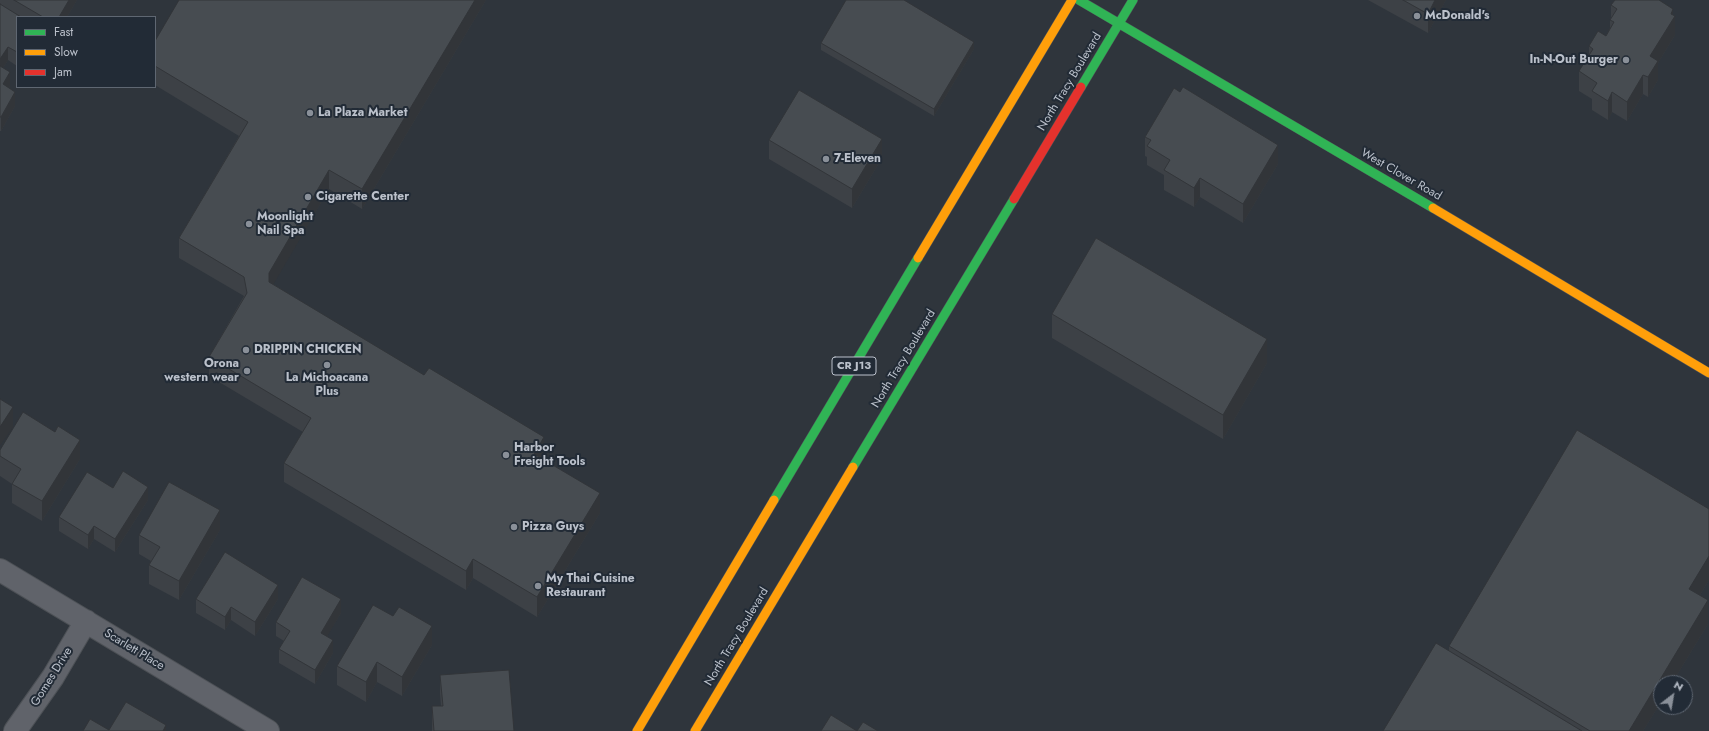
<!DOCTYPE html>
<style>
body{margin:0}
#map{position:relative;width:1709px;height:731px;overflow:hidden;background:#2f353c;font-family:Jost,sans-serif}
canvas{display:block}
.legend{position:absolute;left:16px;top:16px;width:140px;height:72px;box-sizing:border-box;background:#222b36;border:1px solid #5f6772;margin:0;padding:5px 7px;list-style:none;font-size:12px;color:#bbc1cb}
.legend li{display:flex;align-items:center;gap:8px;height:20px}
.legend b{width:20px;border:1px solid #5f6772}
.north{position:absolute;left:1653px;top:675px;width:40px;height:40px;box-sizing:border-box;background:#222b36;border:1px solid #5f6772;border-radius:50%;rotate:31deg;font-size:11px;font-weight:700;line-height:16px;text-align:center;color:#bbc1cb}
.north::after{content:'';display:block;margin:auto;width:14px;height:18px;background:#8a9099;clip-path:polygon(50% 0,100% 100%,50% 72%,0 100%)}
</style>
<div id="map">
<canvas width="1709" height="731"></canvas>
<ul class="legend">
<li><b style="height:5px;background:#30b455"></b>Fast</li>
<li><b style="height:5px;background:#ff9f0a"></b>Slow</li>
<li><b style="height:5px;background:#e5322d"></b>Jam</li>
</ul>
<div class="north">N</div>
</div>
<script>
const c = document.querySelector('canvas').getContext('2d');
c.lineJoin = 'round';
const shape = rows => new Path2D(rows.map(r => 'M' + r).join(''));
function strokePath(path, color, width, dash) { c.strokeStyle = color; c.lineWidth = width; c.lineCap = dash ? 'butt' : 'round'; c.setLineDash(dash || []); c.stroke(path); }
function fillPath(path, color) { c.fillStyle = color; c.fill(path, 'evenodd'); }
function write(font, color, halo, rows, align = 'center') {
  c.font = font + ' Jost,sans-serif'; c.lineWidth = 4; c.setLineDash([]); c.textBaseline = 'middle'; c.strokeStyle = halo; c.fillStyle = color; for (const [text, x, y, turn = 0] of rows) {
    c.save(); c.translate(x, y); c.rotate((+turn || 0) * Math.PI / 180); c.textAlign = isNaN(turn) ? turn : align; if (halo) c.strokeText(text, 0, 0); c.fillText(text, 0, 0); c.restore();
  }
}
const street = shape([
 [0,570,268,731],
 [15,731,53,677,86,621]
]);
const fast = shape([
 [1079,0,1433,208],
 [1081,87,1133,0],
 [853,467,1014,199],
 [774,500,918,258]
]);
const slow = shape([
 [1433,208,1709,373],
 [918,258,1072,0],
 [637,731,774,500],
 [695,731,853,467]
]);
const jam = shape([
 [1014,199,1081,87]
]);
strokePath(street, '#4d5156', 24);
strokePath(fast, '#4d5156', 10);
strokePath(slow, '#4d5156', 10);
strokePath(jam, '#4d5156', 10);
strokePath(street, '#60636a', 22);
strokePath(fast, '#30b455', 9);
strokePath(slow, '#ff9f0a', 9);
strokePath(jam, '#e5322d', 9);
fillPath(shape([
 [0,0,77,0,67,17,17,17,17,66,8,60,3,68,10,86,9,88,15,106,1,131,0,131],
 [486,0,362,209,329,189,273,284,544,456,542,460,600,513,537,617,473,578,466,590,284,482,284,463,303,432,209,376,209,357,244,296,179,258,179,238,239,136,155,85,155,41],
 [1368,0,1446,0,1428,33],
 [1611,5,1673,15,1675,35,1658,63,1658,80,1648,97,1643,94,1627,121,1612,112,1608,120,1592,110,1592,99,1579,91,1579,71,1589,56,1589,46,1606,36,1610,28,1610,20,1611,18],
 [821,43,974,49,934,116,821,50],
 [1145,137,1278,164,1243,223,1200,197,1194,207,1164,190,1164,175,1147,165,1147,157,1145,156],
 [769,140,882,158,852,208,769,159],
 [1052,314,1267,363,1223,439,1052,338],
 [0,450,80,459,42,521,12,503,12,484,0,476],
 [113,488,148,500,115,552,94,539,88,549,59,531,59,517],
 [220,530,179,600,149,584,149,565,151,561,139,554,139,535],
 [1709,580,1700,595,1708,624,1672,683,1661,683,1661,702,1643,731,1383,731,1449,651,1449,646],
 [196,599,278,599,255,636,231,620,225,630,196,613],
 [341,613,327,636,333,653,315,684,279,663,279,649,284,641,276,636,276,622],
 [393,616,432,645,402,696,377,682,366,702,337,685,337,666],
 [440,675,514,731,432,731,432,706,441,706,440,694]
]), '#3d4146');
fillPath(shape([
 [69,0,77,0,67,17,59,17],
 [475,0,486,0,362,209,362,189],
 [1435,0,1446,0,1428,33,1428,14],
 [1673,9,1673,19,1675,16,1675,35,1658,63,1658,80,1648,97,1648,77,1650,56],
 [974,42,974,49,934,116,934,109],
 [8,47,8,60,0,73,0,59],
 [10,72,10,86,3,98,3,84],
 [1643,75,1643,94,1627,121,1627,102],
 [15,92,15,106,1,131,1,117],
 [1612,92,1612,112,1608,120,1608,101],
 [882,139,882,158,852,208,852,189],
 [1278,145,1278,164,1243,223,1243,204],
 [329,170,329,189,269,292,269,273],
 [1200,178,1200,197,1194,207,1194,188],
 [1267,339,1267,363,1223,439,1223,415],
 [13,407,13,427,0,446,0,427],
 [544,437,544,456,534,474,534,454],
 [80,440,80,459,42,521,42,501],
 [148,487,148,500,115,552,115,539],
 [600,493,600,513,537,617,537,597],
 [220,510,220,530,179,600,179,581],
 [94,526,94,539,88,549,88,535],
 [1709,556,1709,580,1689,613,1689,589],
 [473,559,473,578,466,590,466,571],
 [278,585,278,599,255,636,255,622],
 [341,599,341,613,321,647,321,633],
 [1708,600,1708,624,1672,683,1661,683,1661,702,1643,731,1629,731],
 [231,607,231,620,225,630,225,617],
 [432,626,432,645,402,696,402,677],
 [333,640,333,653,315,684,315,670],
 [377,662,377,682,366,702,366,682],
 [166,725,166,731,163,731]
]), '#323539');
const building = shape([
 [14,0,69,0,59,17,43,17,14,0],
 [179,0,475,0,362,189,329,170,269,273,269,282,424,375,429,368,544,437,534,454,600,493,537,597,473,559,466,571,284,463,311,418,209,357,247,293,244,277,179,238,248,122,155,66,155,41,179,0],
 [846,0,904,0,974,42,934,109,821,43,846,0],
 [1403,0,1435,0,1428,14,1403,0],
 [1615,0,1659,0,1673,9,1671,14,1675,16,1650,56,1658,61,1648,77,1643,75,1627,102,1612,92,1608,101,1592,91,1597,83,1579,71,1593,49,1589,46,1598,31,1606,36,1614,22,1610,20,1617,9,1611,5,1615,0],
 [0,4,21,17,17,17,17,52,8,47,0,59,0,4],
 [0,66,10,72,3,84,15,92,1,117,0,117,0,66],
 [1183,87,1278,145,1243,204,1200,178,1194,188,1164,170,1170,160,1147,146,1151,140,1145,137,1174,88,1180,92,1183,87],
 [799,90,882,139,852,189,769,140,799,90],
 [1096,238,1267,339,1223,415,1052,314,1096,238],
 [0,399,13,407,0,427,0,399],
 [23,412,55,432,58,426,80,440,42,501,12,484,21,469,0,456,0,450,23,412],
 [1577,430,1709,509,1709,556,1689,589,1708,600,1629,731,1590,731,1449,646,1577,430],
 [123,471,148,487,115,539,94,526,88,535,59,517,87,472,113,488,123,471],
 [169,482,220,510,179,581,149,565,160,547,139,535,169,482],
 [225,552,278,585,255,622,231,607,225,617,196,599,225,552],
 [302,577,341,599,321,633,333,640,315,670,279,649,290,631,276,622,302,577],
 [373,605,393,616,399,607,432,626,402,677,377,662,366,682,337,666,373,605],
 [1436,643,1582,731,1383,731,1436,643],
 [509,670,514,731,434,731,432,706,443,706,440,675,509,670],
 [126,702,166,725,163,731,83,731,90,719,109,730,126,702],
 [831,715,857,731,863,722,878,731,821,731,831,715]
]);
fillPath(building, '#474c51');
strokePath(building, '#323539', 1);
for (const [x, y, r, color] of [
 [1417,16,4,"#8a9099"],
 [1626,60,4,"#8a9099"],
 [310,113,4,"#8a9099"],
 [826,159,4,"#8a9099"],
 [308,197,4,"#8a9099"],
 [249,224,4,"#8a9099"],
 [246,350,4,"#8a9099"],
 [327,365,4,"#8a9099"],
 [247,371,4,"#8a9099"],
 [506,455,4,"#8a9099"],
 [514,527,4,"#8a9099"],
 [538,586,4,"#8a9099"]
]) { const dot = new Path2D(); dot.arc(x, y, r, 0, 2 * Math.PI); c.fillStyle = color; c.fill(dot); strokePath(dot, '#222b36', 1.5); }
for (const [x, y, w] of [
 [854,366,44]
]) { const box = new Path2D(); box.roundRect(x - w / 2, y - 9, w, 18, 3); c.fillStyle = '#222b36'; c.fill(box); strokePath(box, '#bbc1cb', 1); }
write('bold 11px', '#bbc1cb', null, [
 ["CR J13",854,366]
]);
write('bold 12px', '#bbc1cb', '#222b36', [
 ["McDonald's",1425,16],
 ["In-N-Out Burger",1618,60,"right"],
 ["La Plaza Market",318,113],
 ["7-Eleven",834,159],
 ["Cigarette Center",316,197],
 ["Moonlight",257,217],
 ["Nail Spa",257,231],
 ["DRIPPIN CHICKEN",254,350],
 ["Orona",239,364,"right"],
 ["western wear",239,378,"right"],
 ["La Michoacana",327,378,"center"],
 ["Plus",327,392,"center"],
 ["Harbor",514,448],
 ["Freight Tools",514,462],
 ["Pizza Guys",522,527],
 ["My Thai Cuisine",546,579],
 ["Restaurant",546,593]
], 'left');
write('12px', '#bbc1cb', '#222b36', [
 ["North Tracy Boulevard",1070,82,-59],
 ["West Clover Road",1401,175,30],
 ["North Tracy Boulevard",904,359,-59],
 ["North Tracy Boulevard",737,637,-59],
 ["Scarlett Place",134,650,31],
 ["Gomes Drive",52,677,-58]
]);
</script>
